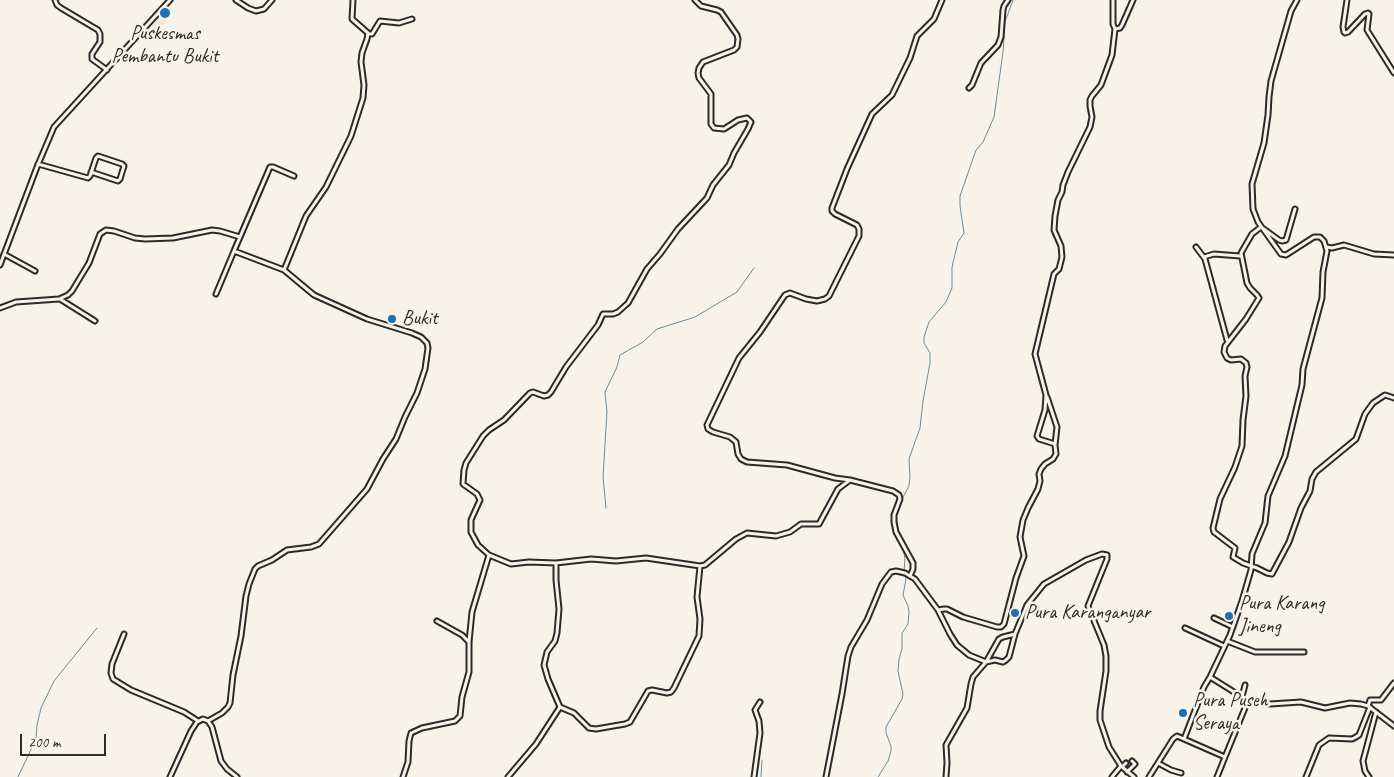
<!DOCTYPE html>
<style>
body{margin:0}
#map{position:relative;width:1394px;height:777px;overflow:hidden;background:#f7f3e8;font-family:Caveat,sans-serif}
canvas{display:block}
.scale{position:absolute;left:20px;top:734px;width:86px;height:22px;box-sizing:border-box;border:2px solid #2b2b2b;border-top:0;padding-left:6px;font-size:15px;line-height:18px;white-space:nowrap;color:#2b2b2b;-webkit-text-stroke:4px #f7f3e8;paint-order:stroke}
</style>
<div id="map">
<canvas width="1394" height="777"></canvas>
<div class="scale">200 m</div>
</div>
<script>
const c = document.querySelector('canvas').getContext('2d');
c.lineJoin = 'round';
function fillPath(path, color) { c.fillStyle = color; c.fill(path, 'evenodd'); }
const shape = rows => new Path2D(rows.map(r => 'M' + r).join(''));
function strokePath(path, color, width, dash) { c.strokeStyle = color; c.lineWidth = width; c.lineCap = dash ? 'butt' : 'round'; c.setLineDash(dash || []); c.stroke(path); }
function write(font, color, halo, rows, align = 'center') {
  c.font = font + ' Caveat,sans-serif'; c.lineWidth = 5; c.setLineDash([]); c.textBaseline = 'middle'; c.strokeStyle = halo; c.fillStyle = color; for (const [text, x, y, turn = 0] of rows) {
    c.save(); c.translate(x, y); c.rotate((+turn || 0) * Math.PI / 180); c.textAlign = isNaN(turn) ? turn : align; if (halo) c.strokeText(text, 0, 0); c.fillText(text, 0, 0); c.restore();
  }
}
fillPath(shape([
 [161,13,168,20,148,40,141,33]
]), '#f6e6d3');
strokePath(shape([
 [902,499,909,486,910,476,909,459,920,428,923,401,930,363,930,353,924,343,924,337,929,322,946,302,952,288,952,267,958,242,964,233,960,206,960,196,976,150,983,142,994,117,1003,52,1005,22,1013,0],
 [606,508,603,477,607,412,605,392,617,367,620,355,643,342,657,329,695,317,737,292,754,268],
 [896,516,899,535],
 [903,548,905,559,904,571],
 [18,777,36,739,37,725,41,708,54,681,97,628],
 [761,777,762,760],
 [878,777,888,761,891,751,891,746,886,733,886,727,902,699,903,694,898,671,899,659,902,649,902,633,908,624,909,612,908,606,903,595,906,579,905,575]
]), '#648d9f', 1);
const minor = shape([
 [55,0,57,5,61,8,98,30,100,34,100,42,92,54,92,59,107,70],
 [236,0,248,8,256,11,264,9,272,0],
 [695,0,701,6,717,10,721,12,737,35,738,39,737,47,734,50,703,62,699,68,698,73,699,78,711,94,711,124,714,128,724,129,738,120,747,118,751,122,748,129,734,153,729,165,713,185,707,198,678,229,660,254,647,269,628,303,618,312,613,314,603,314,598,325,566,367,551,392,548,395,544,396,533,392,530,393,504,420,489,430,483,436,466,463,464,470,463,484,477,494,480,500,471,520,471,532,478,545,489,555,511,564,529,562,556,563,591,559,616,561,646,558,700,566,705,565,736,539,747,533,776,536,790,532,801,524,819,524,838,489,850,480,893,491,899,495,900,499,894,515,894,522,896,532,913,563,913,569,910,576],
 [1113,0,1113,24,1115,29,1120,28,1122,25,1133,0],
 [1347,0,1343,27,1344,32,1345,33,1348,32,1365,14,1368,13,1369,14,1367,30,1394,73],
 [368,34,372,34,380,21,399,23,412,19],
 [969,88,972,85,981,63,998,45,1001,37,1003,10,1004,6,1008,0],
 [38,164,88,178,90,176,96,158,98,156,122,164,124,166,120,179,118,181,91,172],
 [1295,209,1286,240,1282,241,1279,240,1261,227,1252,234,1241,253,1247,283,1250,288,1257,295,1259,298,1246,319,1225,346,1224,352,1227,358,1231,360,1241,359,1246,363,1247,367,1245,376,1246,396,1243,420,1242,446,1235,467,1220,499,1213,528,1214,532,1235,548,1233,557,1243,563,1257,568,1267,573,1272,574,1273,572,1289,542,1301,508,1310,491,1312,479,1316,472,1356,439,1365,414,1373,403,1385,395,1394,398],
 [240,237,270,167,273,167,294,176],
 [1196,247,1205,259,1227,340],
 [1327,247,1332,248,1344,245,1374,254,1394,255],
 [4,254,35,271],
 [1204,257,1214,254,1240,256],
 [0,265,37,167,54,127,170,0],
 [284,270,306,216,326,187,351,136,363,98,364,85,361,62,362,53,367,39,368,33,352,19,353,0],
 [216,294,234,251],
 [60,299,95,321],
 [0,308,16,302,59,299,68,295,72,291,89,263,100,234,106,230,114,231,135,238,145,239,173,238,212,230,220,231,240,237,234,251,284,270,314,295,367,319,412,333,421,337,427,343,428,348,425,369,417,393,405,417,396,439,383,459,367,489,319,544,311,547,287,550,272,560,258,566,255,569,249,584,246,596,241,636,233,675,230,703,228,707,222,713,208,721],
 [1055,444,1039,439,1037,436,1045,410,1046,395,1035,354,1054,274,1059,269,1062,257,1061,246,1054,230,1055,216,1058,200,1062,192,1063,185,1068,172,1090,127,1092,117,1090,106,1090,100,1092,96,1101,85,1112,55,1115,29],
 [850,480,835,478,787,465,747,462,741,459,738,454,736,442,730,437,713,432,708,429,707,425,739,358,760,332,785,295,790,293,806,299,817,301,825,299,829,296,859,236,859,229,857,225,835,214,832,211,832,208,847,169,872,114,892,95,910,58,917,36,934,19,942,0],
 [938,610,944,609,947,609,963,617,997,627,1001,627,1004,624,1016,578,1024,556,1020,537,1023,520,1028,508,1038,489,1040,481,1039,474,1041,469,1045,464,1053,459,1056,454,1055,445,1057,427,1047,397],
 [1214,618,1233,627],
 [437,621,462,635,469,642],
 [1185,628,1224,646],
 [124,634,112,664,111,673,113,679,131,690,184,712,198,721],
 [1227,641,1255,652,1304,652],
 [1210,677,1234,692,1247,703,1270,704,1301,702,1325,708,1350,703,1361,704,1368,706,1394,726],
 [1242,697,1245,685],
 [1368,706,1370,700,1381,700,1394,683],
 [560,707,574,713,589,728,596,729,625,724,630,722,648,691,652,690,667,693,671,692,674,688,699,636,700,619,697,597,700,566],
 [1184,739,1204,687,1210,677,1230,635,1242,601,1251,570,1252,554,1265,523,1268,496,1285,456,1302,385,1303,369,1322,298,1323,272,1327,251,1324,241,1320,237,1314,237,1286,255,1281,254,1258,222,1253,209,1252,184,1264,143,1268,115,1269,97,1271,81,1291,11,1297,0],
 [1158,763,1171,770,1181,773],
 [1122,767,1126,763],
 [1127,772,1135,764,1132,761],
 [170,777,191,731,197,722,203,719,208,721,212,727,221,761,227,769,237,777],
 [403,777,408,762,409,741,411,733,422,728,455,721,460,716,462,697,469,672,469,642,472,612,489,555],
 [508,777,536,744,560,707,548,679,544,665,547,652,555,641,557,633,559,609,556,580,556,563],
 [754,777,760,733,759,721,755,710,760,702],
 [826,777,842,694,848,656,851,647,867,620,882,584,891,572,896,571,905,573,915,579,938,610,950,634,957,645,969,655,986,662,999,639,1003,637,1015,634,1027,605,1044,584,1086,560,1102,554,1107,555,1107,559,1088,606,1104,645,1106,656,1106,671,1100,711,1100,720,1109,747,1121,766,1134,777],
 [946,777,947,763,946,745,967,708,971,684,973,677,986,662,995,660,1003,662,1006,660,1009,657,1015,634],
 [1112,777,1121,766],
 [1149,777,1173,739,1177,736,1225,757,1247,703],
 [1217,777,1225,757],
 [1306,777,1319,745,1329,738,1352,739,1356,737,1359,735,1370,707],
 [1369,777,1365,771,1363,761,1376,712]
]);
strokePath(minor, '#2b2b2b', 7);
strokePath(minor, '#f7f3e8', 3);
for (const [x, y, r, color] of [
 [165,13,6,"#1f6fb2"],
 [392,319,5,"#1f6fb2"],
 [1015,613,5,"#1f6fb2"],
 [1229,616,5,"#1f6fb2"],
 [1183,713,5,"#1f6fb2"]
]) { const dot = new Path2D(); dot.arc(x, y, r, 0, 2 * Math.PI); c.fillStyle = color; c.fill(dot); strokePath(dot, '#f7f3e8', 2); }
write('20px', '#2b2b2b', '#f7f3e8', [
 ["Puskesmas",165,34,"center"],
 ["Pembantu Bukit",165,57,"center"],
 ["Bukit",402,319],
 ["Pura Karang",1239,604],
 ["Jineng",1239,627],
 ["Pura Karanganyar",1025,613],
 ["Pura Puseh",1193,701],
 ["Seraya",1193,724]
], 'left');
</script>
